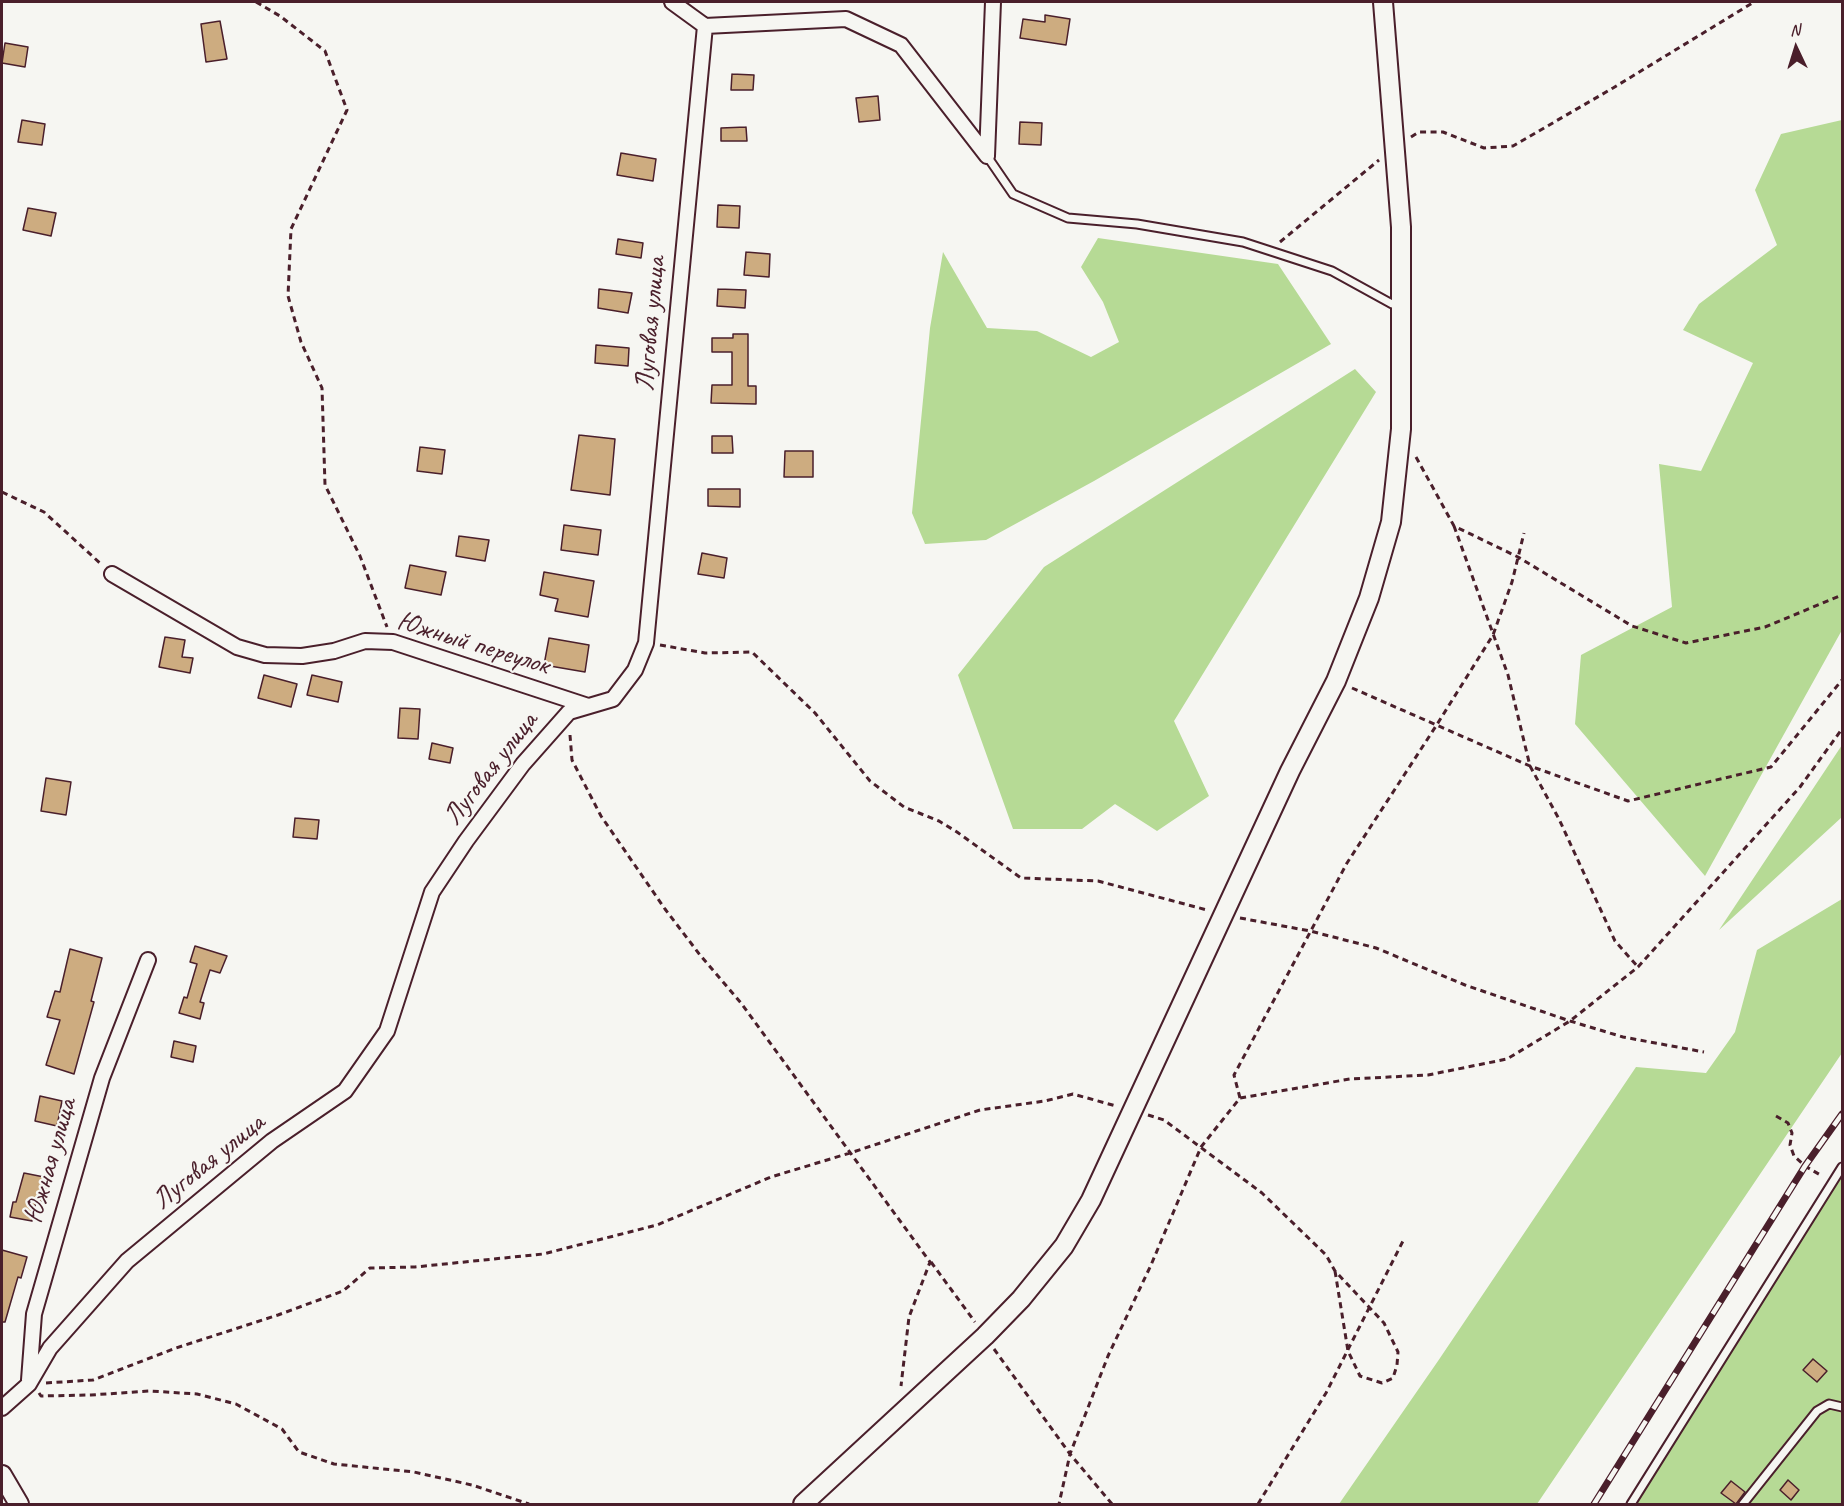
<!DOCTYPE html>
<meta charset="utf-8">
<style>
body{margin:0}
#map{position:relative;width:1844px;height:1506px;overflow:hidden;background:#f6f6f2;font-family:Caveat,sans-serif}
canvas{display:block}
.frame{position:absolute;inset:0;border:3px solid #4a1f2b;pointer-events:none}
.north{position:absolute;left:1766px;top:18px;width:60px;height:60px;-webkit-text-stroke:4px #f6f6f2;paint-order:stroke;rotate:356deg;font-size:16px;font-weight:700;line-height:24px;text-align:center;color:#4a1f2b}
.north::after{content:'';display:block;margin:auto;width:21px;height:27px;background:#4a1f2b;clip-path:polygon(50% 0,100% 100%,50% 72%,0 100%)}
</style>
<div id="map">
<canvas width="1844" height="1506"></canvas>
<div class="frame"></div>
<div class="north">N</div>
</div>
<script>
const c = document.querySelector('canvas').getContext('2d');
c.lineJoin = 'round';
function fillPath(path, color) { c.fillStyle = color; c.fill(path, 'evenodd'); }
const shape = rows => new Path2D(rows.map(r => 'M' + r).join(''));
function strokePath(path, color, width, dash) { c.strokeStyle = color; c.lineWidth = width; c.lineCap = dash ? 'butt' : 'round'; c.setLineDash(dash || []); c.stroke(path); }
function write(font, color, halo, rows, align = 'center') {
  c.font = font + ' Caveat,sans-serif'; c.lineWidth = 4.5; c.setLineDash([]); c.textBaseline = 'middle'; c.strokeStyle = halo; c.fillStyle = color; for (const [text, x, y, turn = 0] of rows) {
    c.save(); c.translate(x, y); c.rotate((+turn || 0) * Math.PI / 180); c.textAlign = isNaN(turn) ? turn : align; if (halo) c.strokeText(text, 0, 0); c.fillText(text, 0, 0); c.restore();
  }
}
fillPath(shape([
 [1842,120,1842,630,1705,876,1575,724,1581,655,1672,607,1659,464,1701,471,1753,363,1683,330,1699,304,1777,245,1755,190,1781,134],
 [1098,238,1278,264,1331,344,1094,481,986,540,925,544,912,513,930,328,943,252,987,328,1037,331,1091,357,1119,342,1103,302,1081,267],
 [1355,369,1376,392,1174,721,1209,796,1157,831,1115,804,1082,829,1013,829,958,675,1044,567],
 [1842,745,1842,817,1719,930],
 [1842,899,1842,1053,1537,1504,1339,1504,1438,1361,1636,1067,1706,1073,1735,1032,1757,950],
 [1842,1167,1842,1504,1631,1504]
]), '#b6da95');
const building = shape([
 [1045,15,1070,19,1066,45,1020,38,1023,19,1045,22,1045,15],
 [220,21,227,59,206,62,201,24,220,21],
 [5,43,28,47,25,67,2,63,5,43],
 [732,74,754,75,753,90,731,90,732,74],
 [878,96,880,120,859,122,856,98,878,96],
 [22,120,45,124,42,145,18,142,22,120],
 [1020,122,1042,123,1041,145,1019,144,1020,122],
 [746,127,747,141,721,141,721,128,746,127],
 [621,153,656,159,653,181,617,175,621,153],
 [718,205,740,206,739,228,717,227,718,205],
 [28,208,56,213,51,236,23,230,28,208],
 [618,239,643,243,641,258,616,254,618,239],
 [746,252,770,254,769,277,744,275,746,252],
 [599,289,632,293,628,313,598,308,599,289],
 [718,289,746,290,745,308,717,306,718,289],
 [733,334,748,334,748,386,756,386,756,404,711,403,712,385,732,385,732,352,712,352,712,338,733,338,733,334],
 [596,345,629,348,628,366,595,363,596,345],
 [579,435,615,439,610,495,571,490,579,435],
 [712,436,732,436,733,453,712,453,712,436],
 [420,447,445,450,442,474,417,471,420,447],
 [785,451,813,451,813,477,784,477,785,451],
 [708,489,740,489,740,507,708,506,708,489],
 [564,525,601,530,598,555,561,550,564,525],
 [459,536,489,540,485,561,456,556,459,536],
 [702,553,727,558,724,578,698,574,702,553],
 [410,565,446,572,441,595,405,588,410,565],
 [544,572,594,581,588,617,555,611,558,599,540,595,544,572],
 [165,637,185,640,182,657,193,658,190,673,159,667,165,637],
 [549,638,589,645,585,672,544,665,549,638],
 [264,675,297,684,291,707,258,698,264,675],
 [312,675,342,682,338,702,307,695,312,675],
 [400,708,420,709,418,739,398,738,400,708],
 [432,743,453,748,450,763,429,759,432,743],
 [46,778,71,782,66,815,41,811,46,778],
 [295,818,319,820,317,839,293,837,295,818],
 [195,946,227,956,220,973,210,970,200,1002,204,1003,200,1019,179,1013,184,997,187,998,197,964,190,962,195,946],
 [70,949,102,958,91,1001,94,1002,74,1074,46,1065,60,1020,47,1017,55,991,60,992,70,949],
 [174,1041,196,1046,193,1062,171,1057,174,1041],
 [40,1096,62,1101,57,1126,35,1121,40,1096],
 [24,1173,49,1178,41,1202,36,1201,32,1221,10,1217,13,1202,16,1202,24,1173],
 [2,1250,27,1257,21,1278,18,1277,5,1322,2,1322,2,1250],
 [1813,1359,1827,1371,1817,1382,1803,1370,1813,1359],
 [1788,1480,1799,1490,1791,1500,1780,1490,1788,1480],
 [1731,1481,1745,1492,1736,1504,1721,1493,1731,1481]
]);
fillPath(building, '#cdac80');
strokePath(building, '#4a1f2b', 1.5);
const service = shape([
 [987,156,1013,194,1068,218,1137,224,1243,242,1332,271,1392,304,1401,303],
 [1631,1504,1842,1167],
 [1743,1504,1817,1411,1829,1404,1842,1407]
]);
const minor = shape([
 [672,2,705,26,846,19,901,45,987,156],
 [987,156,993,2],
 [112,574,237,647,265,655,302,656,334,651,365,641,393,642,588,706],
 [29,1380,34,1314,102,1078,148,960],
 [2,1408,29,1384,50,1348,127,1261,272,1141,345,1091,387,1031,432,892,466,841,523,764,569,712,613,699,635,670,646,643,705,26]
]);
const tertiary = shape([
 [2,1475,19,1504],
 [803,1504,985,1336,1021,1299,1064,1246,1091,1200,1290,771,1336,681,1369,598,1391,522,1401,429,1401,227,1383,2]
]);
strokePath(service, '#4a1f2b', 11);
strokePath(minor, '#4a1f2b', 18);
strokePath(tertiary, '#4a1f2b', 22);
strokePath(shape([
 [256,2,280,16,325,51,347,110,291,229,288,296,301,342,322,388,325,485,360,556,387,627],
 [1411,137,1419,132,1443,132,1484,148,1513,146,1613,88,1754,2],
 [1280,242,1379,160],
 [1416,457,1454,526,1518,557,1632,626,1686,643,1765,627,1842,595],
 [2,492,44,512,101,564],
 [1454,526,1508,675,1530,766,1559,819,1615,941,1638,967],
 [660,645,705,653,752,652,815,713,870,781,904,807,939,821,957,832,1021,878,1098,881,1207,910],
 [1352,688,1530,766,1628,801,1771,767,1842,680],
 [570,735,572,760,601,816,665,909,700,955,741,1003,930,1262,909,1317,901,1386],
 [1240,918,1310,931,1376,948,1465,985,1570,1021,1623,1037,1704,1052],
 [1240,1098,1234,1075,1347,863,1436,726,1493,635,1512,582,1524,533],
 [1148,1115,1164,1120,1262,1193,1326,1255,1335,1271,1384,1323,1398,1352,1397,1365,1393,1378,1382,1383,1360,1376,1348,1351,1335,1271],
 [1776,1116,1788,1123,1792,1133,1790,1145,1794,1156,1805,1166,1822,1176],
 [931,1262,975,1322],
 [994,1349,1070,1454,1059,1504],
 [46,1383,93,1380,176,1348,278,1315,343,1291,370,1268,415,1267,543,1254,657,1225,771,1177,850,1153,980,1110,1045,1101,1073,1094,1116,1106],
 [39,1393,41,1396,91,1395,150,1391,197,1394,236,1404,282,1429,299,1452,334,1464,414,1472,472,1485,529,1504],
 [1112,1504,1070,1454,1108,1356,1151,1265,1201,1147,1240,1098,1350,1079,1428,1075,1507,1059,1570,1021,1638,967,1800,787,1842,729],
 [1258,1504,1326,1393,1403,1241]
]), '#4a1f2b', 3, [6, 4.5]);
strokePath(service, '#f6f6f2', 7);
strokePath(minor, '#f6f6f2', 14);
strokePath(tertiary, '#f6f6f2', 18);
const rail = shape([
 [1594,1504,1805,1166,1842,1114]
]);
strokePath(rail, '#4a1f2b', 7);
strokePath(rail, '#f6f6f2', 4.5, [14]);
write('28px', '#4a1f2b', '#f6f6f2', [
 ["Луговая улица",651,324,-85],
 ["Южный переулок",473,644,17],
 ["Луговая улица",491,769,-52],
 ["Южная улица",51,1161,-74],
 ["Луговая улица",209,1162,-39]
]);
</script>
